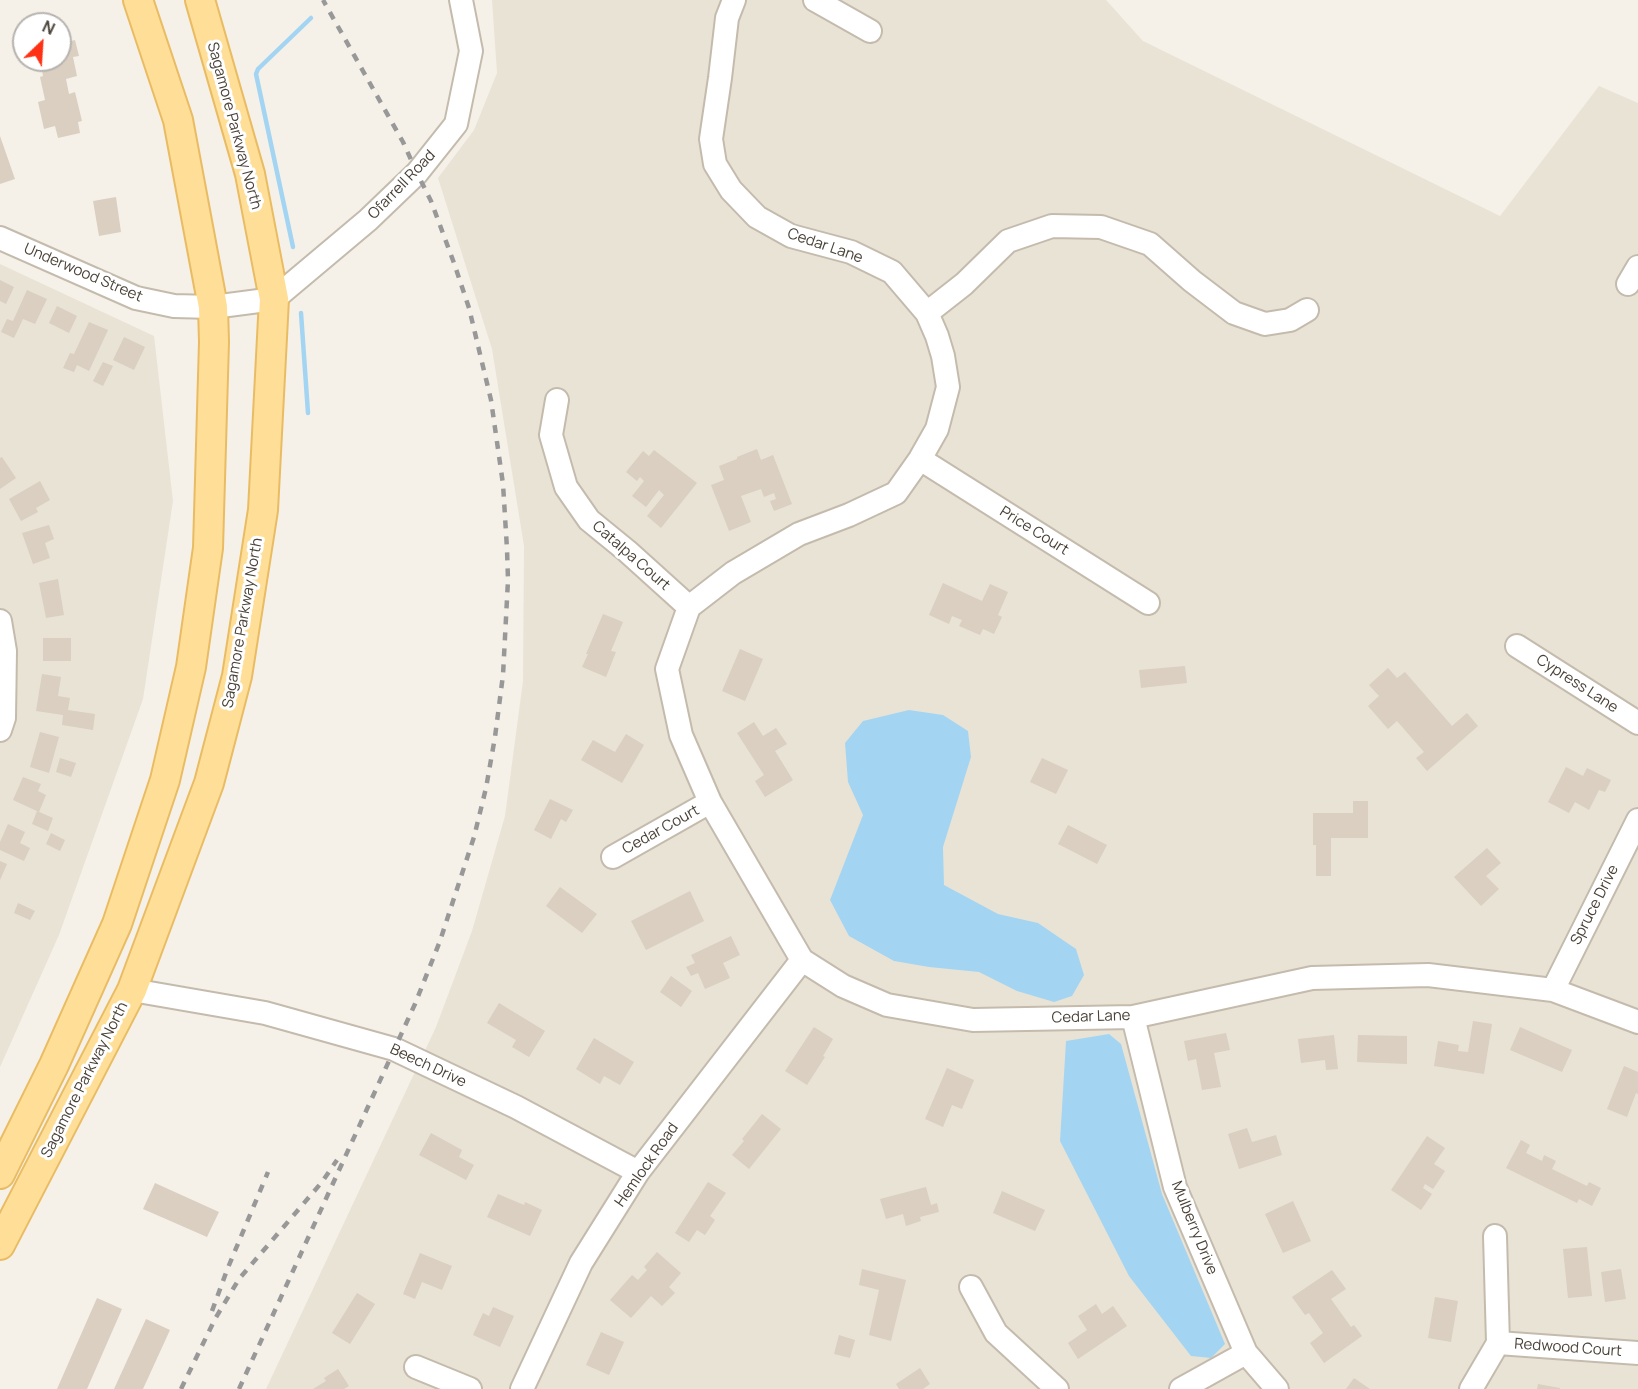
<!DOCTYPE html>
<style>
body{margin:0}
#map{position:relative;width:1638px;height:1389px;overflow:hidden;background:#f5f1e9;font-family:Manrope,sans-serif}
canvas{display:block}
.north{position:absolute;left:12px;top:12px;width:60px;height:60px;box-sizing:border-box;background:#fff;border:2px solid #b6b3af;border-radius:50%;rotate:25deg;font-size:16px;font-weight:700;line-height:24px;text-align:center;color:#494137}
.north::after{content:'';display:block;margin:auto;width:21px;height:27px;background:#ff3115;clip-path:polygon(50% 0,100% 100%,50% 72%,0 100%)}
</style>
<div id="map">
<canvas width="1638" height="1389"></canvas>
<div class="north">N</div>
</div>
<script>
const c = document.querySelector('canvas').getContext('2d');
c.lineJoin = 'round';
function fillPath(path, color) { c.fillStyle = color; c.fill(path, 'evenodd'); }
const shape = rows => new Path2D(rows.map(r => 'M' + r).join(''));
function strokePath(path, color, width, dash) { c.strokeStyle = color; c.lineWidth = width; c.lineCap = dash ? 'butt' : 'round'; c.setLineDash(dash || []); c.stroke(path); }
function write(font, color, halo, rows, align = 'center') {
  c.font = font + ' Manrope,sans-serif'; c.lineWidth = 6; c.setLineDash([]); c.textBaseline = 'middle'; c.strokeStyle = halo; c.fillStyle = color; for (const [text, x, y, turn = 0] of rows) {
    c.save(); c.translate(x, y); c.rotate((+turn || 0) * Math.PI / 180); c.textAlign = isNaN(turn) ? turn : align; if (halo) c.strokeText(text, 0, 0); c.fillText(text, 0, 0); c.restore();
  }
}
fillPath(shape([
 [492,0,1106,0,1143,41,1500,216,1599,86,1638,103,1638,1389,266,1389,436,1027,472,931,505,816,523,681,524,546,492,349,438,178,474,130,497,73],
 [0,264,154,336,173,501,143,699,59,935,0,1067]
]), '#e9e3d6');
fillPath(shape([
 [909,710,943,715,968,731,971,757,943,847,944,885,998,914,1038,923,1076,949,1084,975,1072,996,1054,1002,1017,991,979,972,929,967,894,961,849,936,830,900,863,815,848,782,845,743,863,721],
 [1109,1034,1121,1044,1162,1194,1225,1344,1211,1358,1191,1356,1129,1276,1060,1141,1066,1041]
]), '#a3d5f3');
strokePath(shape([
 [293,247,256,74,258,69,311,18],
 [301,313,308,413]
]), '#a3d5f3', 4.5);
fillPath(shape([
 [66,34,68,42,75,40,79,56,73,57,77,76,66,79,69,94,75,92,82,121,78,122,80,133,58,138,55,126,44,129,38,102,45,100,40,77,43,76,40,60,60,60,60,35],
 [0,136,15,179,0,184],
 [116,197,121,232,99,236,93,201],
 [0,280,14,287,6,304,0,301],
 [27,290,47,299,35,324,23,319,14,338,1,332,7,319,13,321],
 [57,306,77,316,69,333,49,323],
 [89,322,108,330,89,371,77,365,74,372,63,368,70,353,74,354],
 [124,337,145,347,134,370,113,360],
 [103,362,113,366,103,386,93,381],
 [757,449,761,460,773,455,792,504,774,511,770,501,776,499,774,493,764,497,761,489,741,496,751,522,729,531,711,485,724,480,719,466,737,459,737,457],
 [654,450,697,483,661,528,647,516,664,495,659,490,646,507,632,496,644,481,640,477,637,481,626,472,643,451,649,456],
 [2,457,16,478,0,489,0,458],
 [40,481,50,500,36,508,38,512,21,521,9,499],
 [49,525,54,539,45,543,50,558,33,564,22,533],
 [58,579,64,615,46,618,39,583],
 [943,583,982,601,990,584,1008,592,998,615,1002,617,994,634,983,629,980,635,959,626,962,620,952,616,949,624,929,615],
 [603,614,623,622,611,651,616,652,606,677,582,667,588,654,586,654],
 [43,638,71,638,71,661,43,661],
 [740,649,763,659,745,701,722,691],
 [1185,666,1187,683,1141,688,1139,670],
 [1388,668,1397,678,1405,672,1452,726,1467,713,1478,726,1427,771,1416,758,1424,752,1397,721,1388,729,1368,706,1379,696,1369,685],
 [42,674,61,677,58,696,70,698,68,710,95,714,93,730,62,725,63,715,36,711],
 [754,722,763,736,776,728,787,744,775,751,793,780,765,797,755,781,764,775,737,733],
 [40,732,59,737,49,773,30,767],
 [626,734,644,745,622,783,581,760,593,740,615,752],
 [60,758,76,763,71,777,56,772],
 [1042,758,1068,770,1056,794,1030,782],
 [1566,767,1583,776,1587,768,1611,780,1605,792,1599,790,1589,810,1575,802,1569,813,1548,802],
 [23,777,41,784,38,791,46,795,39,812,13,800],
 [550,799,573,810,566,822,561,819,551,839,534,830],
 [1353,801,1368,801,1368,838,1331,838,1331,876,1316,876,1316,845,1313,845,1313,813,1353,813],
 [37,811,53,818,48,831,32,824],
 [8,824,25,832,20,843,30,848,24,861,0,850,0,842],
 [1068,825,1107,845,1097,864,1058,844],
 [51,833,65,840,60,851,46,844],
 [1487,848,1501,863,1486,876,1499,889,1481,906,1454,877],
 [0,861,7,864,0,880],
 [560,887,597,914,582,933,546,906],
 [690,891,704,921,646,950,631,921],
 [18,903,35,911,30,920,14,913],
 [731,936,740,955,723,963,730,978,705,989,698,973,691,976,686,967,695,963,691,955],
 [671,976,692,991,681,1007,660,992],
 [499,1003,545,1031,529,1057,512,1047,516,1040,487,1023],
 [1473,1021,1492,1024,1484,1074,1434,1066,1438,1041,1459,1045,1458,1051,1468,1052],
 [814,1027,833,1039,823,1056,825,1057,807,1085,785,1071],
 [1520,1027,1572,1050,1562,1072,1510,1050],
 [1226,1033,1230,1050,1214,1053,1221,1087,1202,1090,1196,1059,1188,1061,1184,1041],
 [1334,1035,1338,1069,1326,1070,1325,1060,1301,1063,1298,1039],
 [1358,1035,1407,1036,1407,1064,1357,1062],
 [594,1038,634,1062,620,1085,604,1076,600,1084,576,1069],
 [1624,1066,1638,1072,1638,1094,1636,1093,1627,1117,1607,1109],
 [947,1068,974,1080,962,1109,952,1105,943,1127,925,1119],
 [762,1114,781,1129,749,1169,732,1155,744,1141,742,1139],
 [1247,1128,1252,1142,1276,1135,1282,1155,1239,1169,1228,1134],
 [431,1133,462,1150,459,1157,474,1165,466,1180,419,1155],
 [1427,1136,1445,1148,1434,1164,1445,1171,1433,1189,1425,1184,1423,1188,1432,1194,1421,1210,1391,1190],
 [1521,1140,1530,1145,1526,1153,1542,1161,1544,1155,1556,1161,1552,1169,1587,1186,1589,1182,1601,1188,1592,1206,1579,1199,1577,1203,1506,1168],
 [708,1182,726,1193,710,1216,715,1220,705,1235,697,1230,689,1242,675,1233],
 [155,1183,219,1212,207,1237,143,1209],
 [926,1187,931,1205,937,1203,939,1212,920,1217,921,1221,906,1226,903,1214,886,1219,880,1199],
 [1002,1191,1045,1210,1035,1231,993,1213],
 [498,1194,524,1205,525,1202,542,1210,530,1236,487,1217],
 [1293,1201,1311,1241,1283,1253,1265,1214],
 [1587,1247,1592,1296,1568,1298,1563,1249],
 [657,1252,681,1273,669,1287,675,1293,662,1306,651,1296,631,1318,610,1300,632,1275,638,1280,647,1270,644,1267],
 [420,1253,452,1266,442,1290,422,1282,415,1299,403,1294],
 [862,1269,906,1280,891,1341,869,1335,879,1290,859,1285],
 [1621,1269,1626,1299,1605,1302,1601,1272],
 [1332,1270,1346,1289,1331,1299,1351,1327,1354,1325,1362,1336,1324,1363,1310,1343,1323,1333,1309,1313,1305,1315,1292,1297],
 [357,1293,375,1304,350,1344,332,1333],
 [1435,1297,1458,1301,1451,1342,1428,1338],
 [97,1298,122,1309,87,1389,57,1389],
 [1096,1304,1102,1314,1113,1306,1127,1326,1078,1359,1068,1343,1087,1330,1078,1316],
 [493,1307,514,1316,500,1347,473,1335,483,1313,489,1316],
 [146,1319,170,1330,143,1389,114,1389],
 [601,1332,624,1342,609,1375,586,1365],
 [839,1335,855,1340,850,1358,834,1354],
 [920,1368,930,1384,923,1389,899,1389,896,1384],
 [338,1369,349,1386,344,1389,313,1389,326,1381,324,1378],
 [1354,1378,1370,1389,1346,1389],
 [1538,1384,1560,1388,1560,1389,1537,1389]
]), '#dacfc0');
const minor = shape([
 [815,0,870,31],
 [0,238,136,298,174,306,213,307,274,299,368,220,417,173,456,124,471,51,461,0],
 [1628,284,1638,267],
 [927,313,964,284,1008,241,1052,226,1101,227,1150,244,1192,281,1234,313,1265,324,1290,320,1307,310],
 [557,400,551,435,566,487,589,520,627,551,689,607],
 [920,459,1148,603],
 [689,607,667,669,681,735,710,802,802,960,843,986,887,1005,973,1020,1133,1017,1312,978,1428,975,1553,990,1638,1022],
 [689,607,733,573,799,534,849,515,896,493,920,459,937,429,948,387,943,356,937,336,927,313,892,272,851,252,791,236,757,217,731,190,715,164,711,139,720,78,727,18,734,0],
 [0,621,5,651,4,718,0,730],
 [1517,646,1638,723],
 [613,857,710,802],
 [132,990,265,1013,394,1049,516,1107,638,1172],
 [1553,990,1638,820],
 [1133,1017,1175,1187,1246,1353,1277,1389],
 [971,1287,996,1333,1057,1389],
 [1498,1343,1638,1353],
 [416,1367,470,1389],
 [522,1389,581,1263,638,1172,802,960],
 [1181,1389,1246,1353],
 [1471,1389,1498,1343,1495,1236]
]);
const major = shape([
 [0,1174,54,1065,117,924,165,780,191,667,208,548,214,342,213,307,178,120,138,0],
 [0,1245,132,990,209,783,237,676,263,510,274,299,250,174,200,0]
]);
strokePath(minor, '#c4bbad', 26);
strokePath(major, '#e9bc63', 32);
strokePath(minor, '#fff', 22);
strokePath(major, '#ffde97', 28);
strokePath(shape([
 [212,1311,227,1270,268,1172],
 [181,1389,215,1319,239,1279,322,1182,337,1160],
 [239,1389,415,1004,440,941,474,837,486,788,495,737,503,675,508,580,507,549,503,484,491,400,469,308,454,263,431,201,417,173,403,142,323,0]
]), '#989898', 4.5, [8, 8]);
write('15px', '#494137', '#fff', [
 ["Sagamore Parkway North",234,126,75],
 ["Ofarrell Road",402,185,-46],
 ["Cedar Lane",825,246,19],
 ["Underwood Street",83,273,23],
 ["Price Court",1034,531,32],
 ["Catalpa Court",631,556,41],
 ["Sagamore Parkway North",243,623,-80],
 ["Cypress Lane",1577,684,33],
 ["Cedar Court",661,830,-29],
 ["Spruce Drive",1595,905,-63],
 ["Cedar Lane",1091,1017,-2],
 ["Beech Drive",428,1066,25],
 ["Sagamore Parkway North",85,1080,-63],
 ["Hemlock Road",647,1165,-55],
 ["Mulberry Drive",1194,1228,68],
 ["Redwood Court",1568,1348,4]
]);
</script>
